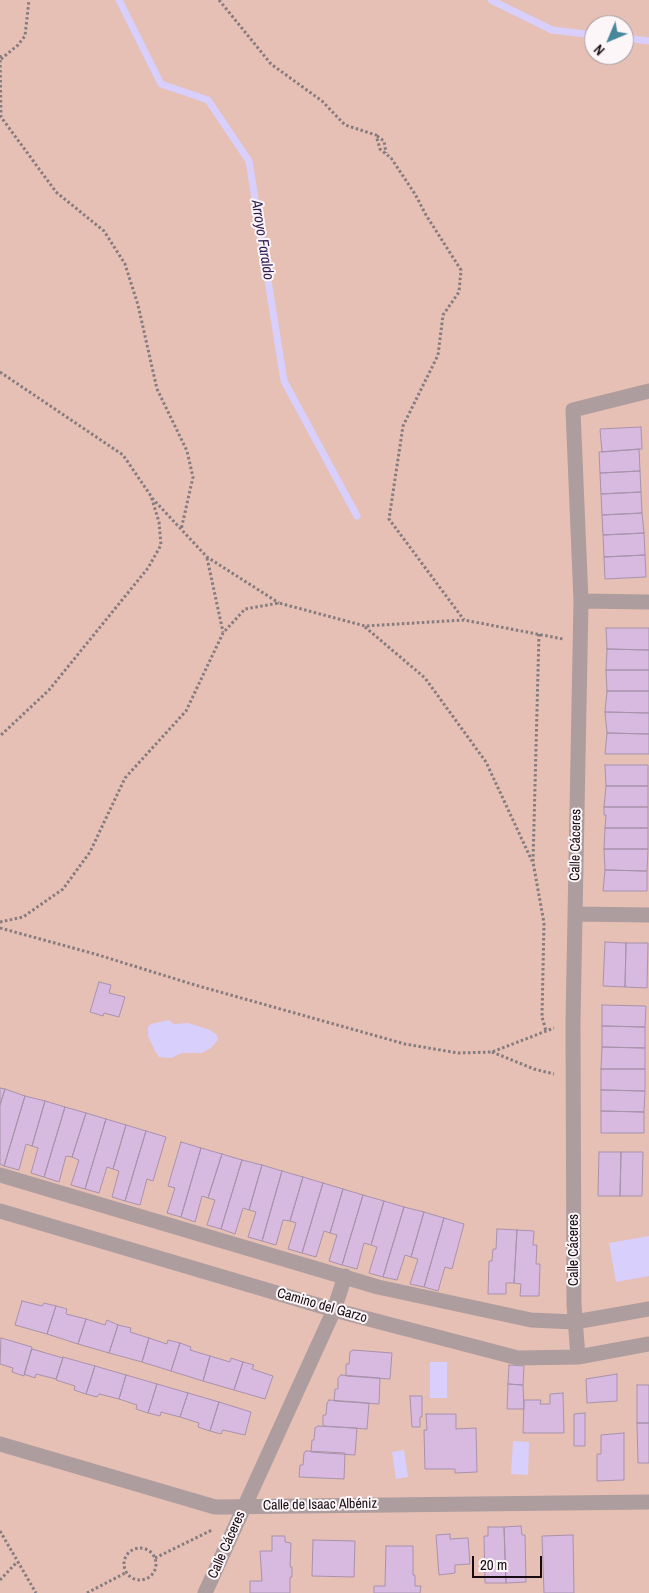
<!DOCTYPE html>
<meta charset="utf-8">
<style>
body{margin:0}
#map{position:relative;width:649px;height:1593px;overflow:hidden;background:#fdf6f9;font-family:"Archivo Narrow",sans-serif}
canvas{display:block}
.north{position:absolute;left:584px;top:15px;width:50px;height:50px;box-sizing:border-box;background:#fdf6f9;border:1px solid #a1989d;border-radius:50%;rotate:225deg;font-size:14px;font-weight:700;line-height:20px;text-align:center;color:#170c12}
.north::after{content:'';display:block;margin:auto;width:18px;height:22px;background:#47879b;clip-path:polygon(50% 0,100% 100%,50% 72%,0 100%)}
.scale{position:absolute;left:472px;top:1556px;width:70px;height:22px;box-sizing:border-box;border:2px solid #170c12;border-top:0;padding-left:6px;font-size:15px;line-height:18px;white-space:nowrap;color:#170c12;-webkit-text-stroke:4px #fdf6f9;paint-order:stroke}
</style>
<div id="map">
<canvas width="649" height="1593"></canvas>
<div class="north">N</div>
<div class="scale">20 m</div>
</div>
<script>
const c = document.querySelector('canvas').getContext('2d');
c.lineJoin = 'round';
function fillPath(path, color) { c.fillStyle = color; c.fill(path, 'evenodd'); }
const shape = rows => new Path2D(rows.map(r => 'M' + r).join(''));
function strokePath(path, color, width, dash) { c.strokeStyle = color; c.lineWidth = width; c.lineCap = dash ? 'butt' : 'round'; c.setLineDash(dash || []); c.stroke(path); }
function write(font, color, halo, rows, align = 'center') {
  c.font = font + ' "Archivo Narrow",sans-serif'; c.lineWidth = 4; c.setLineDash([]); c.textBaseline = 'middle'; c.strokeStyle = halo; c.fillStyle = color; for (const [text, x, y, turn = 0] of rows) {
    c.save(); c.translate(x, y); c.rotate((+turn || 0) * Math.PI / 180); c.textAlign = isNaN(turn) ? turn : align; if (halo) c.strokeText(text, 0, 0); c.fillText(text, 0, 0); c.restore();
  }
}
fillPath(shape([
 [0,0,649,0,649,1593,0,1593],
 [594,25,624,25,624,55,594,55]
]), '#e6bfb5');
fillPath(shape([
 [169,1020,174,1024,188,1023,210,1030,217,1035,218,1040,211,1048,202,1053,182,1053,171,1058,159,1057,156,1053,148,1036,148,1027,151,1024],
 [649,1236,649,1276,616,1282,609,1243],
 [430,1362,447,1362,447,1398,430,1398],
 [513,1441,529,1442,528,1475,511,1474],
 [404,1450,408,1477,396,1479,392,1452]
]), '#d9cffd');
strokePath(shape([
 [119,0,161,84,208,100,249,161,284,381,357,516],
 [491,0,552,30,594,35],
 [624,38,649,41]
]), '#d9cffd', 7);
const building = shape([
 [641,427,642,449,602,452,600,429,641,427],
 [639,449,640,471,600,473,599,452,639,449],
 [640,471,641,492,601,494,600,473,640,471],
 [641,492,642,513,602,515,601,494,641,492],
 [642,513,644,533,603,535,602,515,642,513],
 [644,533,645,555,604,557,603,535,644,533],
 [645,555,646,577,605,579,604,557,645,555],
 [606,628,649,628,649,650,607,649,606,628],
 [607,649,649,650,649,670,606,670,607,649],
 [606,670,649,670,649,691,607,691,606,670],
 [607,691,649,691,649,713,605,712,607,691],
 [605,712,649,713,649,734,607,733,605,712],
 [607,733,649,734,649,754,605,754,607,733],
 [605,765,648,765,648,786,606,786,605,765],
 [606,786,648,786,648,807,604,807,606,786],
 [604,807,648,807,648,828,605,828,606,815,604,815,604,807],
 [605,828,648,828,648,849,604,849,605,828],
 [604,849,648,849,647,871,605,870,604,849],
 [605,870,647,871,647,891,603,891,605,870],
 [605,942,626,943,625,987,603,986,605,942],
 [626,943,648,943,647,988,625,987,626,943],
 [99,982,111,985,109,993,125,997,119,1017,104,1013,103,1016,90,1012,99,982],
 [602,1005,646,1006,645,1027,602,1026,602,1005],
 [602,1026,645,1027,645,1048,602,1047,602,1026],
 [602,1047,645,1048,645,1069,601,1069,602,1047],
 [601,1069,645,1069,645,1091,601,1090,601,1069],
 [0,1088,5,1089,0,1105,0,1088],
 [5,1089,25,1096,4,1166,0,1164,0,1105,5,1089],
 [601,1090,645,1091,644,1112,601,1111,601,1090],
 [25,1096,45,1101,32,1146,26,1144,19,1170,4,1166,25,1096],
 [45,1101,65,1107,44,1177,31,1173,38,1148,32,1146,45,1101],
 [65,1107,86,1113,72,1157,66,1156,59,1182,44,1177,65,1107],
 [601,1111,644,1112,644,1133,601,1133,601,1111],
 [86,1113,106,1119,85,1189,71,1185,79,1160,72,1157,86,1113],
 [106,1119,126,1125,113,1169,107,1167,99,1193,85,1189,106,1119],
 [126,1125,146,1131,125,1201,112,1197,119,1171,113,1169,126,1125],
 [146,1131,166,1137,153,1181,147,1179,140,1205,125,1201,146,1131],
 [181,1142,201,1148,181,1217,167,1213,175,1188,168,1186,181,1142],
 [201,1148,222,1154,208,1198,202,1196,195,1222,181,1217,201,1148],
 [599,1152,621,1152,620,1196,598,1196,599,1152],
 [621,1152,643,1152,642,1196,620,1196,621,1152],
 [222,1154,242,1160,221,1229,207,1225,215,1200,208,1198,222,1154],
 [242,1160,262,1165,249,1210,243,1208,235,1234,221,1229,242,1160],
 [262,1165,282,1171,262,1241,248,1237,256,1212,249,1210,262,1165],
 [282,1171,303,1177,290,1221,283,1220,276,1245,262,1241,282,1171],
 [303,1177,323,1183,302,1253,288,1249,296,1223,290,1221,303,1177],
 [323,1183,343,1189,330,1233,324,1231,316,1257,302,1253,323,1183],
 [343,1189,363,1195,342,1265,329,1261,337,1235,330,1233,343,1189],
 [363,1195,384,1201,371,1245,364,1243,357,1269,342,1265,363,1195],
 [384,1201,404,1207,383,1277,369,1273,377,1247,371,1245,384,1201],
 [404,1207,424,1212,411,1257,405,1255,397,1280,383,1277,404,1207],
 [424,1212,444,1218,424,1287,410,1284,418,1259,411,1257,424,1212],
 [444,1218,464,1224,452,1269,445,1267,438,1291,424,1287,444,1218],
 [497,1229,517,1230,514,1283,506,1283,506,1294,488,1294,489,1261,492,1261,493,1249,496,1249,497,1229],
 [517,1230,534,1231,533,1245,537,1245,536,1264,540,1264,539,1296,520,1296,521,1284,514,1283,517,1230],
 [22,1301,42,1306,44,1303,56,1306,47,1334,15,1325,22,1301],
 [56,1306,67,1309,66,1314,86,1319,78,1344,47,1334,56,1306],
 [86,1319,105,1325,107,1320,118,1325,109,1353,78,1344,86,1319],
 [118,1325,131,1328,130,1332,149,1338,142,1362,109,1353,118,1325],
 [1,1338,32,1347,24,1376,12,1372,13,1368,0,1364,1,1338],
 [149,1338,167,1344,168,1340,180,1343,171,1371,142,1362,149,1338],
 [180,1343,191,1347,190,1350,210,1356,203,1381,171,1371,180,1343],
 [32,1349,63,1358,56,1379,36,1374,35,1378,24,1374,32,1349],
 [353,1350,392,1353,390,1379,346,1376,346,1364,349,1364,350,1352,353,1350],
 [210,1356,230,1362,231,1358,243,1362,234,1390,203,1381,210,1356],
 [63,1357,95,1366,86,1394,74,1390,75,1386,56,1380,63,1357],
 [243,1362,254,1365,252,1369,273,1376,265,1399,234,1390,243,1362],
 [509,1365,524,1366,523,1385,508,1384,509,1365],
 [95,1366,126,1375,119,1399,99,1394,97,1397,86,1394,95,1366],
 [617,1374,617,1401,587,1403,586,1379,617,1374],
 [126,1375,157,1384,148,1413,136,1409,137,1405,119,1399,126,1375],
 [341,1375,380,1378,379,1404,334,1401,335,1389,338,1389,338,1378,341,1375],
 [157,1384,188,1393,180,1417,161,1412,160,1416,148,1413,157,1384],
 [508,1384,523,1385,524,1409,507,1409,508,1384],
 [637,1385,649,1385,649,1423,637,1423,637,1385],
 [188,1393,219,1402,210,1431,198,1427,199,1423,180,1417,188,1393],
 [563,1393,564,1433,523,1433,524,1400,541,1400,540,1404,550,1404,550,1394,563,1393],
 [410,1396,422,1396,422,1417,420,1417,420,1427,412,1427,410,1396],
 [329,1400,369,1403,367,1429,323,1426,323,1415,326,1415,327,1403,329,1400],
 [219,1402,251,1412,245,1435,223,1430,221,1434,210,1431,219,1402],
 [585,1413,585,1446,574,1446,574,1414,585,1413],
 [426,1414,456,1414,456,1429,476,1428,477,1472,455,1473,455,1469,425,1469,424,1430,427,1430,426,1414],
 [637,1423,649,1423,649,1463,638,1463,637,1423],
 [318,1426,357,1428,355,1455,311,1452,312,1440,314,1440,315,1428,318,1426],
 [624,1433,624,1480,597,1481,597,1454,601,1454,601,1435,624,1433],
 [306,1451,345,1453,344,1479,299,1477,300,1465,303,1465,304,1453,306,1451],
 [521,1526,522,1535,525,1535,526,1582,506,1583,504,1527,521,1526],
 [488,1527,504,1527,506,1583,485,1583,484,1536,488,1536,488,1527],
 [450,1534,450,1539,468,1538,470,1564,455,1565,455,1573,439,1575,436,1535,450,1534],
 [573,1535,574,1593,544,1593,542,1536,573,1535],
 [272,1536,285,1536,285,1542,291,1543,290,1567,292,1567,292,1577,290,1577,290,1593,250,1593,250,1581,262,1581,260,1551,272,1551,272,1536],
 [313,1540,355,1541,354,1577,312,1576,313,1540],
 [386,1546,413,1546,413,1575,415,1575,415,1586,421,1586,420,1593,374,1593,374,1586,385,1586,386,1546]
]);
fillPath(building, '#d8b9df');
strokePath(building, '#a893ac', 1);
strokePath(shape([
 [219,0,271,64,322,101,345,125,376,135,380,149,391,158,415,194,426,215,461,270,459,292,443,315,438,355,403,426,389,519,464,620],
 [0,55,1,117,56,192,104,231,125,264,138,305,157,389,187,451,193,477,181,530],
 [1,59,18,45,25,36,29,0],
 [377,136,384,141,386,153],
 [0,372,123,455,151,496,159,522,161,545,148,568,49,690,0,736],
 [152,498,207,557,279,603],
 [207,558,223,632],
 [365,627,425,678,486,762,532,861],
 [539,634,533,862,544,923,542,1017,546,1031],
 [0,922,23,917,63,889,90,852,125,778,186,711,223,633,245,609,279,603,365,626,464,620,563,639],
 [0,928,95,954,195,985,405,1044,458,1053,492,1052,554,1028],
 [492,1052,534,1069,554,1074],
 [0,1531,36,1593],
 '124 1564a16 16 0 1 1 32 0a16 16 0 1 1-32 0Z',
 [155,1558,212,1530],
 [0,1580,17,1562],
 [87,1593,127,1572]
]), '#857c80', 3, [2.5, 2.5]);
strokePath(shape([
 [581,601,649,602],
 [575,914,649,915],
 [0,1175,378,1287,531,1320,575,1322,649,1309],
 [0,1211,334,1310,518,1358,578,1357,649,1344],
 [578,1357,574,1304,573,1021,581,601,573,410,649,391],
 [0,1444,215,1507,649,1502],
 [205,1593,334,1310,345,1276]
]), '#ad9d9e', 15);
write('14px', '#170c12', '#fdf6f9', [
 ["Calle Cáceres",576,845,-89],
 ["Calle Cáceres",574,1250,-90],
 ["Camino del Garzo",322,1306,16],
 ["Calle de Isaac Albéniz",320,1505,-1],
 ["Calle Cáceres",227,1545,-66]
]);
write('italic 15px', '#2f1d53', '#fdf6f9', [
 ["Arroyo Faraldo",262,240,81]
]);
</script>
